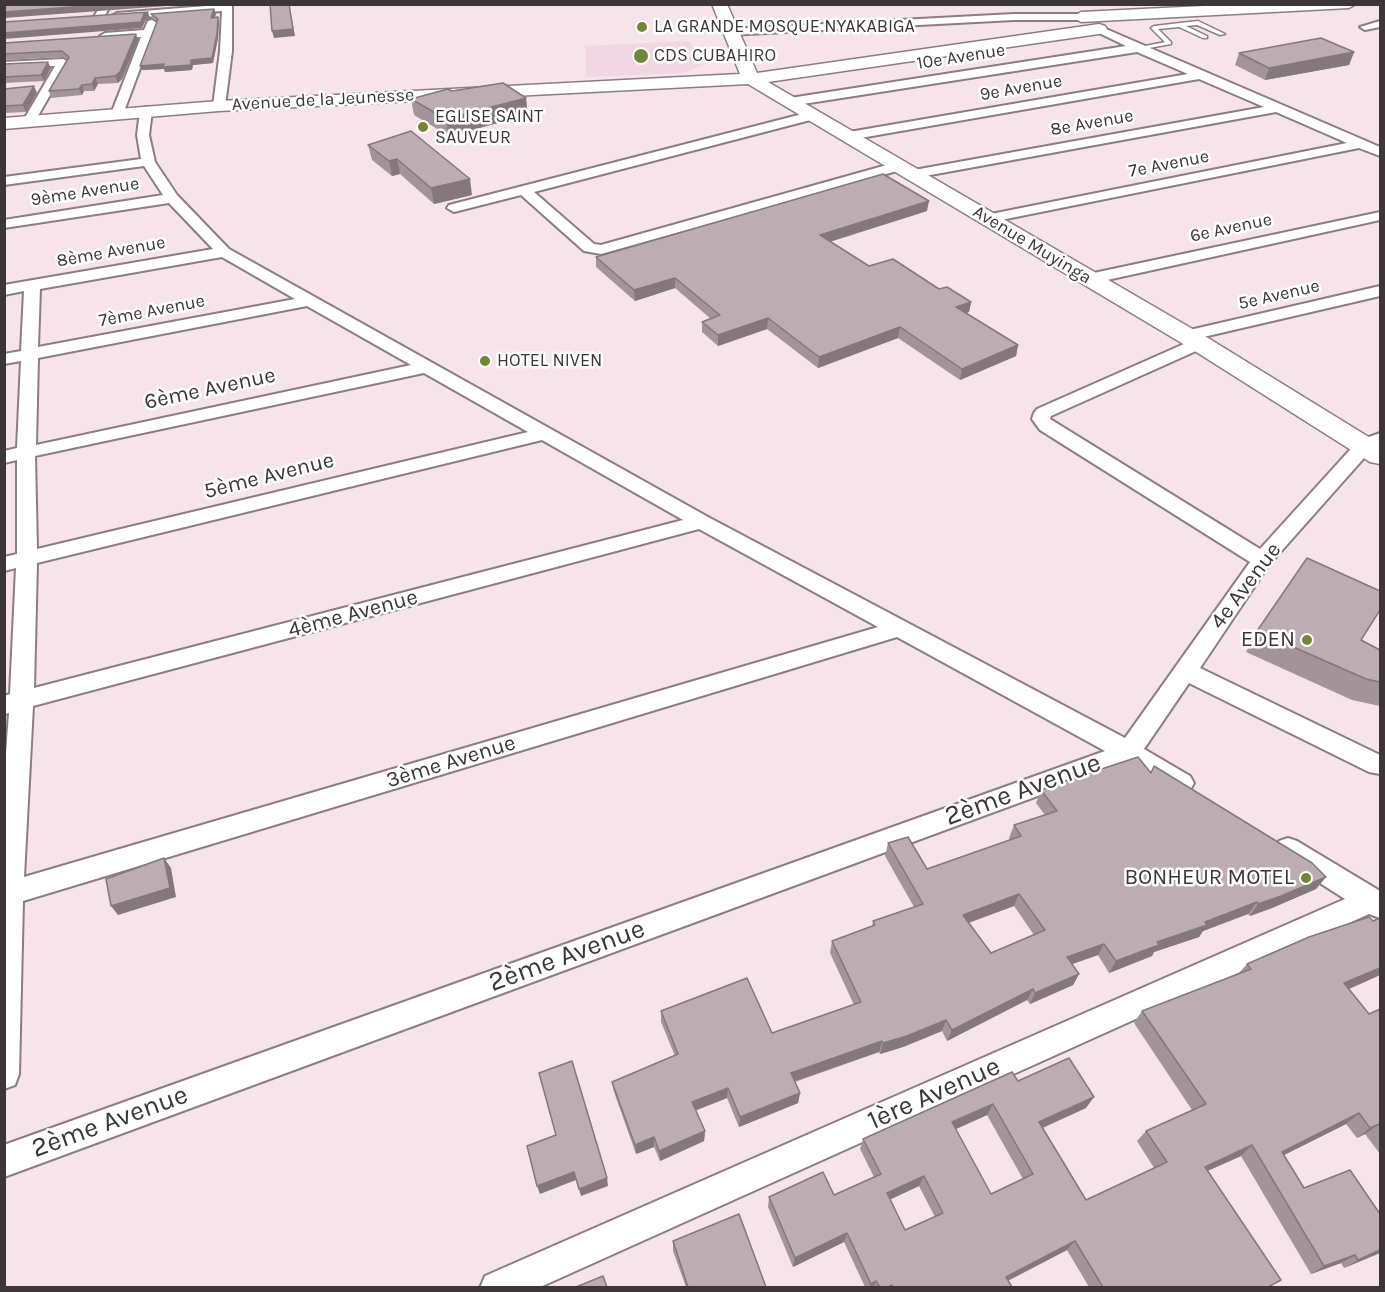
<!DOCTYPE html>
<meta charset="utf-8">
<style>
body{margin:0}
#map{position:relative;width:1385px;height:1292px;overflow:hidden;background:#f6e4ea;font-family:Karla,sans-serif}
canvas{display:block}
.frame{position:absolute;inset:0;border:6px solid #3d3639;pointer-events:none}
</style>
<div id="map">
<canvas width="1385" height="1292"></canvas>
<div class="frame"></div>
</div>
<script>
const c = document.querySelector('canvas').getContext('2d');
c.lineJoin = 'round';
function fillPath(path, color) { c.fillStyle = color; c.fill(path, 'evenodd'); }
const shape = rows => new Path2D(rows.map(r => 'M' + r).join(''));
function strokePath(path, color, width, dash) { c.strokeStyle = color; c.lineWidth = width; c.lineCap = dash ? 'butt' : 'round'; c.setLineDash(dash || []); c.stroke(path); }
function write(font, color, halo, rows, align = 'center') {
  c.font = font + ' Karla,sans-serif'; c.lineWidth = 5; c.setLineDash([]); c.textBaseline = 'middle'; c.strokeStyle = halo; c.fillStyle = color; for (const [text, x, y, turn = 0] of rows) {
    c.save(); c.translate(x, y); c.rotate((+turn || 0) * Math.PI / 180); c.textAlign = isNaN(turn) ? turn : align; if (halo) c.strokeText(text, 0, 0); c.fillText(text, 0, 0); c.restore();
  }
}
fillPath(shape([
 [689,41,703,65,684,73,586,77,585,46]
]), '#f0d7e1');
const lane = shape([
 [1198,21,1225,34,1220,35,1197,25,1186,26,1207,36,1207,38,1203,38,1179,27,1158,29,1171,42,1171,44,1138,50,1135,48,1165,42,1151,28,1154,26,1198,21]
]);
const street = shape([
 [101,4,111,4,103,19,99,20,94,17,101,4],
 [232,4,232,51,225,106,219,110,213,106,220,51,222,11,117,19,112,16,117,13,232,4],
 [1014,14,1081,14,1086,17,1081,20,1014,20,729,35,724,32,729,29,1014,14],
 [152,20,157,23,123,114,121,117,113,117,111,114,141,37,105,39,100,36,105,33,144,30,148,21,152,20],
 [1380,21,1380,27,1365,30,1360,27,1380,21],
 [1099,26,1380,147,1380,156,1359,148,986,223,981,222,979,219,981,216,1347,143,1276,112,914,178,907,174,914,170,1264,107,1199,79,849,140,843,136,849,132,1188,74,1137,52,790,106,784,102,790,98,1126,46,1095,31,1094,29,1099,26],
 [63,59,69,62,35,121,29,125,25,124,23,121,55,66,4,68,4,62,63,59],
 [146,107,152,111,149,135,155,162,177,195,229,249,708,517,1125,738,1250,562,1040,430,1032,419,1034,413,1037,409,1193,340,1181,340,1179,336,1181,332,1380,286,1380,296,1199,338,1207,343,1205,347,1051,416,1050,419,1260,549,1358,441,1380,433,1380,445,1372,449,1269,565,1200,668,1380,755,1380,774,1369,772,1189,683,1144,749,1190,776,1194,783,1190,790,1181,793,1172,790,1127,763,4,1177,4,1145,1105,751,897,637,23,901,19,1074,15,1085,4,1089,4,780,9,713,4,714,4,696,10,694,16,568,4,571,4,557,17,554,17,460,4,463,4,451,17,448,21,361,4,364,4,354,21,351,24,291,4,295,4,285,213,249,169,203,4,228,4,220,163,195,144,166,4,185,4,177,141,159,137,135,140,111,146,107],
 [222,257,295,299,38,347,40,289,222,257],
 [307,306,411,365,36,445,38,358,307,306],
 [424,373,528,432,37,549,35,456,424,373],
 [542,440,683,520,34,688,37,563,542,440],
 [699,529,878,627,24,877,33,706,699,529],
 [814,111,820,115,818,118,534,192,594,244,601,245,894,163,904,163,906,166,904,169,601,254,584,251,521,195,454,212,447,208,449,205,814,111],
 [1380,212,1380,220,1089,284,1081,279,1089,274,1380,212],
 [1288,838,1297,841,1380,891,1380,918,1369,914,538,1288,480,1288,485,1276,1345,899,1279,857,1275,849,1279,841,1288,838]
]);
const secondary = shape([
 [712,4,727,4,757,73,1099,24,1105,26,1107,29,1105,32,1099,34,768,82,1208,338,1380,444,1380,464,1370,462,1190,348,748,84,219,111,4,129,4,118,219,101,740,74,712,4],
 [1245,4,1356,4,1349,8,1081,22,1073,17,1081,12,1245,4]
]);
strokePath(lane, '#8d7d83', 3);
strokePath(street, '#8d7d83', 4);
strokePath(secondary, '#8d7d83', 3);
fillPath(lane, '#fff');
fillPath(street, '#fff');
fillPath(secondary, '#fff');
fillPath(shape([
 [214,9,216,14,214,18,218,17,219,22,218,38,213,63,193,65,192,70,165,72,164,69,142,70,140,66,157,22,153,18,151,14],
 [136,34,138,40,122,79,118,83,98,84,94,91,84,91,82,95,51,98,49,91,67,60,64,57,4,60,4,43],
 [1354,52,1349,65,1265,80,1235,65,1239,53],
 [4,64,51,68,44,81,4,83],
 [4,89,37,93,26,112,4,113],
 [411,99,528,115,449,136,414,115],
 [368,145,472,195,434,204,400,174,392,176,372,160],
 [927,211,830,242,869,266,939,289,971,302,969,312,966,313,1018,345,1016,356,960,380,898,338,818,368,767,329,718,346,702,332,702,322,711,319,675,288,635,301,596,267,596,257],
 [1257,631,1361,640,1380,650,1380,706,1352,700,1246,652],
 [1154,766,1326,877,1316,889,1272,908,1250,916,1248,914,1203,931,1199,937,1154,952,1152,956,1109,973,1098,955,1072,964,1079,974,1073,985,1030,1004,1027,1000,947,1041,942,1031,903,1047,880,1054,879,1052,795,1082,800,1093,798,1103,739,1127,727,1098,696,1110,705,1131,704,1141,660,1161,654,1147,636,1154,614,1092,612,1082,675,1056,661,1022,661,1011,772,1033,854,1005,830,953,832,941,872,926,873,921,914,907,885,856,888,843,927,869,1010,840,1009,838,1014,825,1045,815,1036,803,1041,790,1151,772],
 [1014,906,1034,935,991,953,969,923],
 [1380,918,1380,976,1380,975,1349,989,1369,1014,1380,1009,1380,1154,1365,1134,1357,1138,1346,1124,1284,1155,1304,1188,1380,1214,1380,1253,1344,1268,1341,1263,1311,1274,1241,1156,1207,1171,1270,1287,1089,1287,1067,1250,1008,1281,1012,1287,865,1287,844,1242,793,1267,768,1207,769,1197,834,1195,874,1177,860,1149,863,1139,1018,1081,1086,1108,1043,1128,1086,1200,1154,1168,1137,1141,1146,1131,1192,1110,1134,1023,1142,1011,1238,974,1247,964],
 [987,1115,1023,1179,991,1194,956,1129],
 [919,1186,935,1217,905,1230,890,1199],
 [673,1241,766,1287,686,1287,673,1251]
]), '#a39499');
fillPath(shape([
 [113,4,194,4,4,18,4,12],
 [289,4,295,36,274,38,272,31],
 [214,9,216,14,213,22,211,18],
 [148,12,150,18,146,20,142,28,4,39,4,33,144,14],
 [218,17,219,22,218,38,213,63,193,65,192,70,165,72,164,69,142,70,140,66],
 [136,34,138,40,122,79,118,83,115,76],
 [1354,52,1349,65,1265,80,1269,68],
 [48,62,51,68,44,81,41,75],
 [95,78,98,84,94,91,92,84],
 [82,85,84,91,82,95,79,89],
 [34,86,37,93,26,112,23,105],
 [526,98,528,115,449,136,446,119],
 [397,159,400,174,392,176,389,161],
 [470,179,472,195,434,204,431,188],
 [929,201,927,211,819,245,820,235],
 [675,278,675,288,635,301,634,290],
 [971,302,969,312,954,317,956,307],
 [768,318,767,329,718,346,718,335],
 [900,327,898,338,818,368,819,357],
 [1018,345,1016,356,960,380,962,369],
 [164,858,171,868,176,897,118,915,111,906],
 [1326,877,1316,889,1272,908,1250,916,1258,904],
 [1019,894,1014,906,959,926,963,915],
 [1257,902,1248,914,1203,931,1199,937,1154,952,1152,956,1109,973,1116,961,1205,922],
 [1104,944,1098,955,1061,968,1067,957],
 [1380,968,1380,975,1333,996,1344,983],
 [1079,974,1073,985,1030,1004,1035,993],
 [1033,989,1027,1000,947,1041,952,1030],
 [946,1020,942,1031,903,1047,880,1054,883,1043],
 [882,1041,879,1052,789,1083,791,1073],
 [728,1088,727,1098,692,1112,692,1102],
 [800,1093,798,1103,739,1127,740,1117],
 [1094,1097,1086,1108,1032,1132,1039,1122],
 [993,1104,987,1115,947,1133,952,1122],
 [1359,1113,1346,1124,1270,1162,1282,1152],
 [1379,1124,1365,1134,1357,1138,1370,1128],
 [705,1131,704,1141,660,1161,659,1151],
 [654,1137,654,1147,636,1154,635,1145],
 [1252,1145,1241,1156,1194,1177,1205,1167],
 [574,1172,576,1180,540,1194,537,1186],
 [924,1176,919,1186,883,1203,887,1193],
 [607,1178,608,1186,581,1196,579,1189],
 [847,1233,844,1242,793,1267,795,1258],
 [1075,1241,1067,1250,999,1285,1006,1277],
 [1380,1250,1380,1253,1344,1268,1358,1260],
 [1355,1255,1341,1263,1311,1274,1324,1266],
 [876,1281,873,1287,869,1287,871,1284]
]), '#84787d');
const building = shape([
 [7,4,113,4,4,12,4,5,7,4],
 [270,4,289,4,293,29,272,31,270,4],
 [214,9,211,18,218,17,217,34,212,58,191,60,191,65,163,67,164,64,140,66,158,19,151,14,214,9],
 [148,12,144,14,141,22,4,33,4,22,148,12],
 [136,34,120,72,115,76,95,78,92,84,82,85,79,89,49,91,69,57,62,51,4,54,4,43,136,34],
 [1321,38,1354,52,1269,68,1239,53,1321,38],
 [48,62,41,75,4,77,4,64,48,62],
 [503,83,526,98,446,119,411,99,448,89,452,91,503,83],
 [34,86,23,105,4,106,4,89,34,86],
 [411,131,470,179,431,188,397,159,389,161,368,145,411,131],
 [883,174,929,201,820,235,869,266,893,259,939,289,947,287,971,302,956,307,1018,345,962,369,900,327,819,357,768,318,718,335,702,322,720,315,675,278,634,290,596,257,883,174],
 [1307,558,1380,591,1380,610,1361,640,1380,650,1380,682,1366,679,1257,631,1307,558],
 [1138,757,1151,773,1154,766,1312,863,1326,877,1281,896,1258,904,1257,902,1205,922,1207,925,1157,942,1159,945,1116,961,1104,944,1067,957,1079,974,1035,993,1033,989,952,1030,946,1020,907,1036,883,1043,882,1041,791,1073,800,1093,740,1117,728,1088,692,1102,705,1131,659,1151,654,1137,635,1145,612,1082,678,1054,661,1011,747,978,772,1033,861,1002,832,941,875,925,873,921,923,904,888,843,908,837,927,869,1021,836,1014,825,1057,811,1041,790,1056,784,1138,757],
 [1019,894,1045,930,991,953,963,915,1019,894],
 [164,858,170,888,111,906,106,879,164,858],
 [1369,917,1373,921,1380,918,1380,968,1344,983,1369,1014,1380,1009,1380,1126,1379,1124,1370,1128,1359,1113,1282,1152,1304,1188,1350,1170,1380,1214,1380,1250,1358,1260,1355,1255,1324,1266,1252,1145,1205,1167,1281,1280,1268,1287,1103,1287,1075,1241,1006,1277,1012,1287,893,1287,892,1285,888,1287,880,1287,876,1281,871,1284,847,1233,795,1258,769,1197,823,1172,834,1195,881,1174,863,1139,1012,1072,1018,1081,1069,1058,1094,1097,1039,1122,1086,1200,1167,1162,1146,1131,1206,1104,1142,1011,1251,969,1247,964,1309,937,1369,917],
 [993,1104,1033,1174,991,1194,952,1122,993,1104],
 [924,1176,943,1213,905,1230,887,1193,924,1176],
 [572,1061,607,1178,579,1189,574,1172,537,1186,527,1146,556,1135,539,1073,572,1061],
 [739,1214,766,1287,688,1287,673,1241,739,1214],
 [603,1276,607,1287,576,1287,603,1276]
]);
fillPath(building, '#bdacb2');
strokePath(building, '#84787d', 1.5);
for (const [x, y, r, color] of [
 [642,27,6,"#728636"],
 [641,56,8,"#728636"],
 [423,127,6,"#728636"],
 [485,361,6,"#728636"],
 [1307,640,6,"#728636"],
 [1306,878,6,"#728636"]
]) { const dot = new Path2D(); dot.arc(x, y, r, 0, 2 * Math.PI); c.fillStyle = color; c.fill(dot); strokePath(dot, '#fff', 2); }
write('18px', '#3d3639', '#fff', [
 ["LA GRANDE MOSQUE NYAKABIGA",654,27],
 ["CDS CUBAHIRO",654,56],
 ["EGLISE SAINT",435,117],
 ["SAUVEUR",435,138],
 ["HOTEL NIVEN",497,361]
], 'left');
write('18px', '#3d3639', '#fff', [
 ["10e Avenue",961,57,-9],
 ["9e Avenue",1021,88,-10],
 ["Avenue de la Jeunesse",323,100,-3],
 ["8e Avenue",1092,123,-10],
 ["7e Avenue",1169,164,-11],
 ["9ème Avenue",85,192,-9],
 ["6e Avenue",1231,228,-12],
 ["Avenue Muyinga",1032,245,31],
 ["8ème Avenue",111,252,-10],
 ["5e Avenue",1279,295,-13],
 ["7ème Avenue",152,311,-11]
]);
write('22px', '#3d3639', '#fff', [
 ["6ème Avenue",210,389,-12],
 ["5ème Avenue",269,476,-14],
 ["4e Avenue",1246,586,-53],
 ["4ème Avenue",353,614,-15],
 ["3ème Avenue",451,762,-17]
]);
write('22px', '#3d3639', '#fff', [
 ["EDEN",1295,640],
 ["BONHEUR MOTEL",1294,878]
], 'right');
write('27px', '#3d3639', '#fff', [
 ["2ème Avenue",1023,790,-20],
 ["2ème Avenue",567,956,-20],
 ["1ère Avenue",934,1094,-24],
 ["2ème Avenue",110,1122,-20]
]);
</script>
